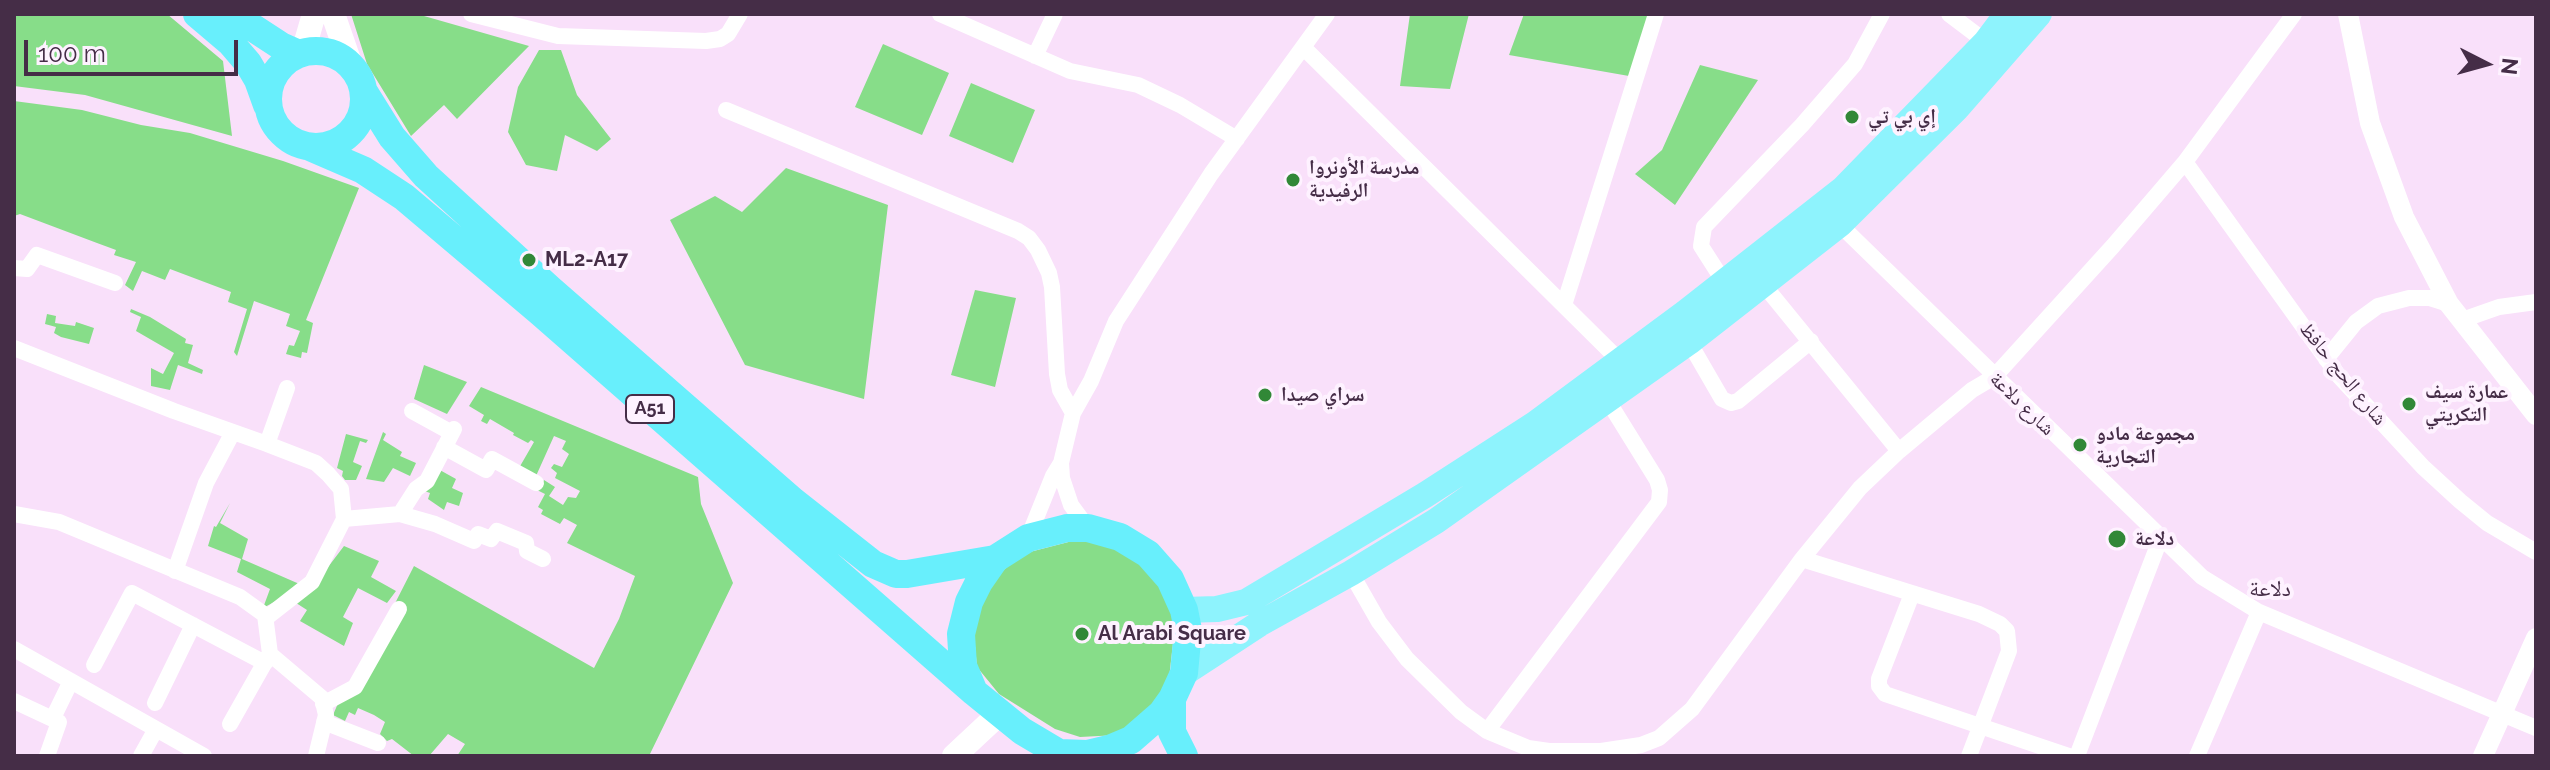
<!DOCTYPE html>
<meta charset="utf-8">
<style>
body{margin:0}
#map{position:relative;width:2550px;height:770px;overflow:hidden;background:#f9e0fa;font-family:Raleway,sans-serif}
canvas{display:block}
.frame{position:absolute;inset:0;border:16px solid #452d47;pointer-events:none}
.north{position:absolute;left:2446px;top:24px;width:80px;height:80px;-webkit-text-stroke:6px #fef2ff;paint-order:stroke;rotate:96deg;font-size:22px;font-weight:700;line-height:32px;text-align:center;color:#452d47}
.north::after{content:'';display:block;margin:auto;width:28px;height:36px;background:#452d47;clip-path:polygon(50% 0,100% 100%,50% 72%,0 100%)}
.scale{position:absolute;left:24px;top:40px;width:214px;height:36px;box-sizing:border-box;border:4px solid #452d47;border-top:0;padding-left:10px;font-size:24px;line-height:28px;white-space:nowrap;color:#452d47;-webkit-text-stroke:6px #fef2ff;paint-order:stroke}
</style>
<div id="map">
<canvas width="2550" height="770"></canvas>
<div class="frame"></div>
<div class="north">N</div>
<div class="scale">100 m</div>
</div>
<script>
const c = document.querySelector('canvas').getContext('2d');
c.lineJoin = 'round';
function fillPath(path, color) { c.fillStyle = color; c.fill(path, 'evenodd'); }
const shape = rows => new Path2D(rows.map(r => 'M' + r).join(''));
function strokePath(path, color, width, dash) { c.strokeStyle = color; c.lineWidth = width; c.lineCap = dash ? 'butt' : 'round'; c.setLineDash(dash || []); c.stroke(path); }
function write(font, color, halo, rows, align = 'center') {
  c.font = font + ' Raleway,"Noto Naskh Arabic",sans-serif'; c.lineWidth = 8; c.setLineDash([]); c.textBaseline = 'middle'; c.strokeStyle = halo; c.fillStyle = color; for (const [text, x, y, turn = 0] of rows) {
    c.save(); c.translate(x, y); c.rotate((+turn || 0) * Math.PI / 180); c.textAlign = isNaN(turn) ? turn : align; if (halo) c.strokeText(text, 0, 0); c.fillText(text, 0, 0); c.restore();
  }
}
fillPath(shape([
 [14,14,167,14,223,61,232,136,85,95,14,86],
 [351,14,417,14,529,46,457,119,444,105,411,136,367,64],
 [1410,14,1469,14,1450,89,1400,86],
 [1524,14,1653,14,1629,76,1509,55],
 [883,44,949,73,922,135,855,107],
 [539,50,561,50,577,95,611,139,597,151,565,135,557,171,526,165,508,132,518,87],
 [1700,65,1758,80,1675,205,1635,174,1662,150],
 [971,83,1035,110,1013,163,949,136],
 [14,101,82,110,141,125,190,133,283,161,359,188,306,320,313,323,307,353,302,352,301,358,286,354,289,345,294,346,300,331,286,326,290,314,254,301,237,356,234,352,247,309,228,302,231,292,170,269,165,280,142,271,133,291,125,285,136,262,114,255,116,250,97,243,20,214,14,216],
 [786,168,888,205,864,399,745,365,670,220,715,196,742,212],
 [975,290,1016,298,995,387,951,375],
 [131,309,150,317,186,339,185,343,193,345,188,363,203,370,202,374,178,365,170,390,151,386,151,368,163,374,174,353,136,331,141,317,130,312],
 [47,314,56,316,55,323,75,326,76,322,94,328,89,344,61,337,54,333,56,327,45,324],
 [424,365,467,382,447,414,414,399],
 [481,387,698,477,701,504,733,583,649,756,457,756,465,744,448,734,429,756,414,756,392,739,387,741,380,734,385,722,374,715,358,708,355,715,349,712,345,721,333,715,339,701,357,678,414,566,594,668,619,619,635,576,567,543,577,525,564,518,560,524,541,514,543,510,538,507,545,494,537,490,544,480,555,487,549,496,563,505,568,497,576,498,580,491,555,478,557,473,551,468,554,464,562,467,569,454,562,449,566,441,554,436,536,476,519,468,534,442,531,440,528,443,513,435,514,433,490,419,487,424,481,421,484,415,469,406],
 [383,432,386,434,383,440,402,452,400,456,416,463,410,476,393,468,384,482,366,479],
 [346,434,368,440,366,443,360,441,353,462,362,466,356,480,345,480,342,476,343,471,337,468],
 [438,469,456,479,452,488,463,493,459,506,447,502,444,510,428,499,430,493,419,489],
 [230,503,220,523,248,539,242,559,304,586,263,608,270,589,237,572,241,559,208,546,214,526,216,527],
 [1084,538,1115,545,1143,562,1164,587,1176,617,1168,687,1147,715,1118,735,1080,737,1055,729,999,694,977,667,974,635,981,603,998,575,1022,554],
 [344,546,379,561,371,577,396,591,387,603,358,588,343,617,353,623,344,646,300,621,307,610,293,601,322,575]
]), '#87dd89');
strokePath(shape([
 [471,14,558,36,706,41,720,39,728,34,740,14],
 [940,14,1070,71,1138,85,1180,105,1237,139],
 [1949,14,1986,42],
 [1303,47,1620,361],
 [1035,56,1055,14],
 [726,110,1018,231,1029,238,1038,250,1049,273,1052,287,1057,374,1060,390,1073,413],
 [2185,162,2338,375,2423,467,2460,501,2487,523,2536,552],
 [1834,219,2202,577,2259,612,2536,728],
 [14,268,27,269,37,255,115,283],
 [1724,282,1701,246,1704,227,1802,125,1855,64,1882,14],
 [1763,284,1899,451],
 [1564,305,1656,14],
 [2462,320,2499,307,2536,302],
 [1689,342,1722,399,1731,403,1738,401,1811,341],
 [14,348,174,411,267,444],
 [2326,359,2356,322,2378,306,2409,298,2430,298,2449,304],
 [287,388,267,444,316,463,328,474,341,489,344,519],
 [412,411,452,433],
 [444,447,486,470,492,459,536,483],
 [1061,463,1062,478,1071,505,1088,528],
 [14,514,59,522,240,597,265,615,270,654,322,698,326,715,316,756],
 [400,514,416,489,427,481,454,429],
 [1028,538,1053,476,1061,463,1073,413,1091,381,1116,321,1211,174,1327,14],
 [1802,559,1979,614,2000,624,2007,631,2009,651,1969,756],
 [175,571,206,483,233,432],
 [1351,573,1379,622,1407,659,1461,712,1487,731,1528,748,1549,751,1601,751,1641,745,1659,738,1692,709,1802,559,1860,488,1899,451,1972,390,1994,377,2113,246,2185,162,2294,14],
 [1912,594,1879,679,1879,686,1885,694,2069,756],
 [266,618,312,582,344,519,400,514,435,524,474,541,478,534,491,539,497,531,526,543,527,551,543,559],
 [14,649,204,756],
 [94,665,132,593,265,663],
 [14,701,59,722,47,756],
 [155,703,193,625],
 [323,704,355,687,399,609],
 [53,718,71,681],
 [324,722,378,743],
 [230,724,269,655],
 [1487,731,1659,502,1660,490,1657,480,1608,401],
 [141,756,156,729],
 [2077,756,2161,537],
 [2197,756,2259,612]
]), '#fff', 16);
strokePath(shape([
 [2348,14,2370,123,2404,217,2449,304,2536,415],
 [2483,756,2536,638]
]), '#fff', 20);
strokePath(shape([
 [333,14,351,66],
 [303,52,314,14],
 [954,756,1000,713]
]), '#fff', 24);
strokePath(shape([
 [1184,610,1217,609,1246,602,1425,495,1535,424,1685,313,1843,189,1986,42,2007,14],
 [1184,673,1259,624,1351,573,1436,521,1689,342,1840,224,1957,108,2039,14]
]), '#8ef3fd', 26);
strokePath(shape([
 [197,14,230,42,248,63,258,80,267,105],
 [232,14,281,46,299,54],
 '268 99a48 48 0 1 1 96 0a48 48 0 1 1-96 0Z',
 [364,92,392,137,426,176,550,289,793,501,873,564,896,574,907,574,995,559],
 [312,148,363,170,404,197,540,312,974,692],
 [1067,528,1088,528,1120,537,1148,554,1170,579,1184,610,1188,630,1184,673,1172,699,1162,713,1131,740,1112,748,1087,754,1059,753,1022,731,974,692,963,666,961,634,969,602,979,582,995,559,1028,538,1067,528],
 [1172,699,1172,732,1184,756]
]), '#68effc', 28);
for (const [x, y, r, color] of [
 [1852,117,8,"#318837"],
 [1293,180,8,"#318837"],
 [529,260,8,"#318837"],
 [1265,395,8,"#318837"],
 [2409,404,8,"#318837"],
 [2080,445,8,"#318837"],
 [2117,539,10,"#318837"],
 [1082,634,8,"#318837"]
]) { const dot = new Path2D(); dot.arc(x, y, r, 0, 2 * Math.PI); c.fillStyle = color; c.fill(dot); strokePath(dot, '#fef2ff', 3); }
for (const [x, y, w] of [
 [650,409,48]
]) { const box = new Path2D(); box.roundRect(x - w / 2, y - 14, w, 28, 6); c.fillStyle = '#fef2ff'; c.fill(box); strokePath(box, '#452d47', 2); }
write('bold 18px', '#452d47', null, [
 ["A51",650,409]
]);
write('bold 20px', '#452d47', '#fef2ff', [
 ["إي بي تي",1868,117],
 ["مدرسة الأونروا",1309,168],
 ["الرفيدية",1309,191],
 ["ML2-A17",545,260],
 ["عمارة سيف",2425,392],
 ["التكريتي",2425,415],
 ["سراي صيدا",1281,395],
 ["مجموعة مادو",2096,434],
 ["التجارية",2096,457],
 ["دلاعة",2135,539],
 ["Al Arabi Square",1098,634]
], 'left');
write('20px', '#452d47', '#fef2ff', [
 ["شارع الحج حافظ",2343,374,51],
 ["شارع دلاعة",2022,404,44]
]);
write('22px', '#452d47', '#fef2ff', [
 ["دلاعة",2270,589]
]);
</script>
